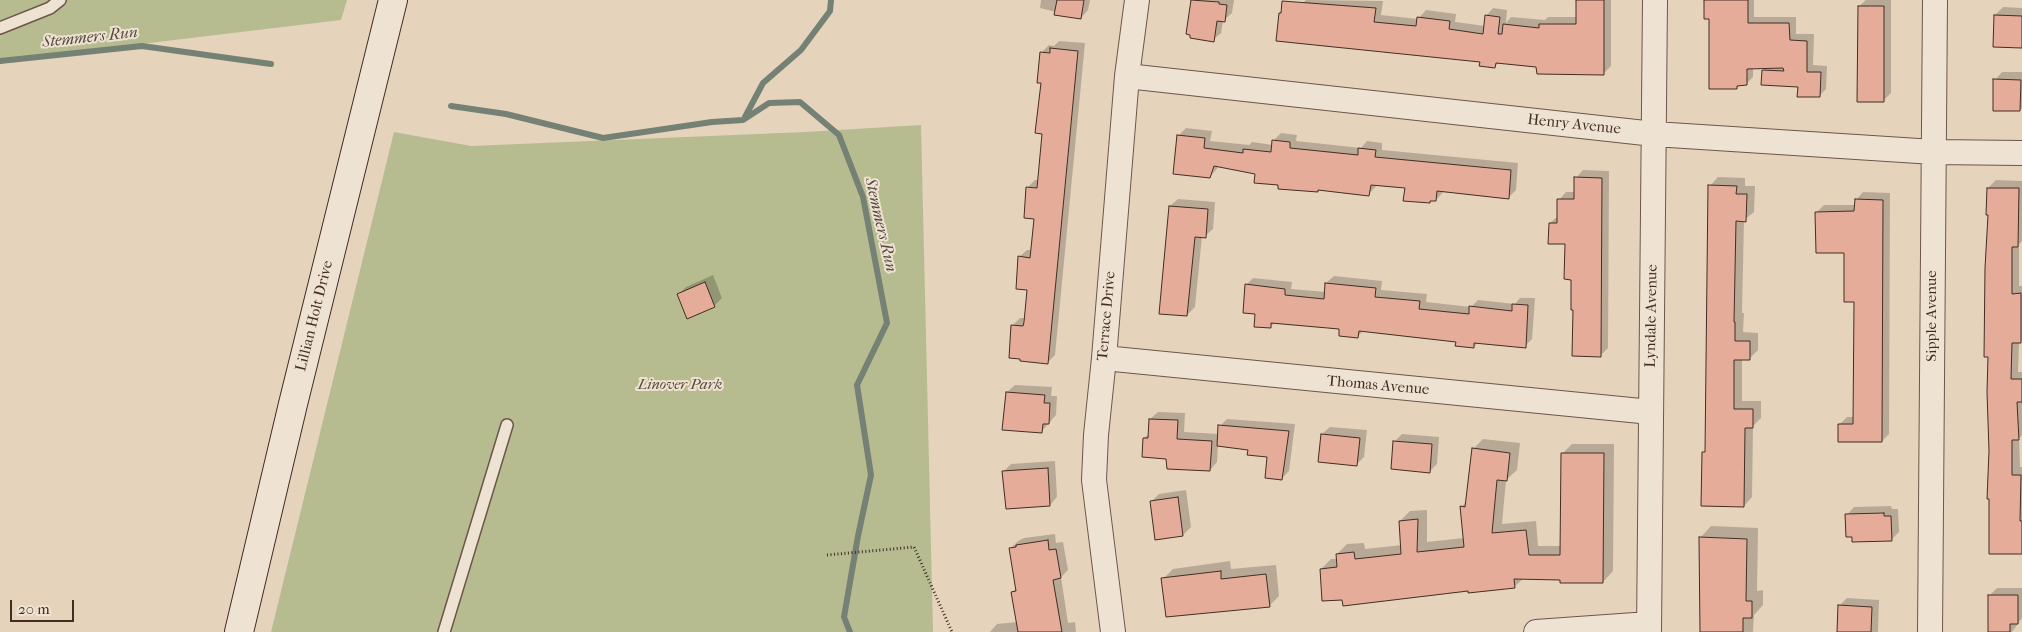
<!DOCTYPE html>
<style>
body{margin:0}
#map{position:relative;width:2022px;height:632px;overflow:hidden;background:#e5d4bb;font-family:"IM FELL French Canon",serif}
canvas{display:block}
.scale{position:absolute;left:10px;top:600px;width:64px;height:22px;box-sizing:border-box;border:2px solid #432c24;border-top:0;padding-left:6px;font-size:15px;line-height:18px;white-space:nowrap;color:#432c24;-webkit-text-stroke:4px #eee3d3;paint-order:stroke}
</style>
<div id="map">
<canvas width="2022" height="632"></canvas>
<div class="scale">20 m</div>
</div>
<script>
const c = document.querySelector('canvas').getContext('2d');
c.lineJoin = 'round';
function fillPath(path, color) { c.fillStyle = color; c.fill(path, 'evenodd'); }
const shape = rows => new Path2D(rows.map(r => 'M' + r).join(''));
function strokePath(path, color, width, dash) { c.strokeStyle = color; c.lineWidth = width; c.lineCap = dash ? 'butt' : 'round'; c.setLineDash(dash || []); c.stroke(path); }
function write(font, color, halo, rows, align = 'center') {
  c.font = font + ' "IM FELL French Canon",serif'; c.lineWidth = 4; c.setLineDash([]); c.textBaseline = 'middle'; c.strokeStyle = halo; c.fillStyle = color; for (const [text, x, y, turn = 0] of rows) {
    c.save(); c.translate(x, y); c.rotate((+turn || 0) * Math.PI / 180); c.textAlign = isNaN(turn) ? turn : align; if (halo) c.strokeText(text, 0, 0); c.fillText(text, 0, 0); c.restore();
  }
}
fillPath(shape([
 [0,0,347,0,341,20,8,60,0,60],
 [921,125,933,632,271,632,394,132,471,146,805,132]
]), '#b6bc90');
fillPath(shape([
 [1041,0,1090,0,1088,10,1081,18,1040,8],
 [1192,0,1234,0,1232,13,1223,21,1221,33,1213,40,1187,33],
 [1306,0,1383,1,1381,15,1418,19,1426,10,1456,14,1455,22,1485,26,1486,16,1493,8,1507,10,1506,23,1511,17,1545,20,1548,17,1577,17,1577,0,1611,0,1611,66,1604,73,1499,62,1495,66,1481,60,1280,13,1287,6,1303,3],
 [1705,0,1754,0,1754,17,1796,17,1796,34,1814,34,1813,65,1827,66,1826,89,1819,96,1763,71,1766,67,1753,67,1753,77,1746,84,1740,84,1737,88],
 [1866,0,1891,0,1891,93,1883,101,1859,6],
 [2003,7,2022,8,2022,46,1995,15],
 [1059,41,1085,43,1055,355,1048,362,1013,325,1020,318,1025,318,1028,289,1019,257,1027,250,1032,250,1035,218,1027,188,1035,180,1039,180,1043,132,1041,53,1049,45,1054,46],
 [2002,72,2022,72,2022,108,2020,110,1995,80],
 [1186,128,1212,131,1210,141,1249,145,1252,142,1273,145,1273,141,1281,133,1297,135,1296,141,1361,148,1367,141,1382,143,1382,150,1518,163,1516,190,1508,198,1444,191,1436,200,1432,200,1430,202,1406,187,1377,185,1369,194,1280,184,1256,173,1219,166,1210,177,1178,136],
 [1583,170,1609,171,1608,348,1600,356,1574,309,1572,278,1566,243,1550,223,1558,216,1559,200,1566,192,1575,192,1576,178],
 [1718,177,1745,178,1745,186,1755,186,1754,212,1744,220,1742,313,1744,313,1743,332,1758,333,1758,350,1749,359,1742,359,1742,401,1761,401,1761,418,1753,426,1752,497,1744,506,1703,453,1707,449,1710,186],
 [1996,180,2022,181,2022,241,2019,244,2019,286,2022,286,2022,340,2019,342,2018,372,2022,372,2022,435,2019,438,2020,467,2022,467,2022,553,1990,451,1988,188],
 [1863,192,1890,193,1889,434,1882,441,1839,425,1847,417,1854,417,1855,301,1846,252,1817,212,1824,205,1856,205,1856,200],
 [1178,199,1215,202,1213,229,1205,236,1202,236,1195,307,1187,315,1170,206],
 [713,275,722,298,715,305,688,317,678,295,686,287],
 [1334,276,1382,281,1381,290,1427,294,1426,302,1471,307,1478,300,1515,304,1520,298,1535,298,1532,339,1525,346,1478,342,1474,347,1457,340,1364,330,1358,336,1340,328,1276,322,1270,327,1256,312,1246,285,1253,278,1292,282,1291,289,1326,292,1326,283],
 [1015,385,1052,387,1051,396,1057,396,1056,415,1042,431,1007,392],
 [1158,412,1185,413,1184,432,1219,434,1220,426,1227,419,1295,424,1289,471,1282,478,1269,456,1249,449,1218,445,1217,462,1210,470,1167,458,1144,438,1150,433,1150,419],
 [1330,427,1367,430,1364,457,1356,465,1322,434],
 [1402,434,1439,437,1437,464,1429,472,1394,442],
 [1483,439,1520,443,1517,470,1506,480,1502,524,1536,521,1538,546,1561,546,1562,454,1572,444,1614,444,1613,571,1603,582,1524,578,1514,587,1343,598,1321,569,1331,559,1338,559,1337,554,1347,544,1364,543,1365,549,1402,545,1400,521,1410,511,1427,510,1427,542,1464,538,1461,507,1467,501,1473,449],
 [1055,461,1057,497,1050,505,1004,471,1011,464],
 [1186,490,1191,527,1183,535,1151,502,1159,494],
 [1891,506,1892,509,1898,509,1899,532,1891,540,1847,515,1854,507],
 [1711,526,1758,528,1757,591,1763,590,1763,605,1754,615,1753,632,1700,632,1700,538],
 [1055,534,1056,543,1063,542,1068,570,1061,577,1068,623,1075,622,1076,632,990,632,997,624,1018,622,1012,592,1017,588,1010,549,1018,541,1024,538],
 [1230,561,1231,569,1276,565,1279,596,1269,606,1163,579,1173,569],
 [1997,588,2022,588,2022,618,2012,632,1989,632,1990,595],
 [1847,598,1879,600,1878,632,1838,632,1839,606]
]), '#0003');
strokePath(shape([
 [0,61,142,46,271,64],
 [451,106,506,114,603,138,712,122,743,120,769,103,800,102,839,135,863,197,887,323,857,385,871,475,858,536,844,617,850,632],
 [745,117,763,83,801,50,830,11,831,0]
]), '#758174', 6);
const building = shape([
 [1057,0,1084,0,1081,19,1054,15,1057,0],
 [1191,0,1219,2,1219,4,1227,5,1225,22,1217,21,1214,42,1190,38,1190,35,1186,34,1191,0],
 [1576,0,1604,0,1604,75,1537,74,1536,67,1496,63,1495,68,1479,66,1480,62,1276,41,1279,13,1281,13,1282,1,1376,8,1374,22,1416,26,1417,17,1450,21,1449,29,1483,34,1485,15,1500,17,1498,34,1502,34,1503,24,1539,28,1539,24,1576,24,1576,0],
 [1704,0,1748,0,1748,23,1789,23,1790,40,1807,41,1807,72,1821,72,1820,97,1797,97,1798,87,1761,85,1762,70,1784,71,1783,68,1747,69,1747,85,1737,86,1737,89,1709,89,1709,19,1704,19,1704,0],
 [1858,6,1884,6,1884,102,1857,102,1858,6],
 [1994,15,2022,16,2022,48,1993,47,1994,15],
 [1050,48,1078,51,1048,364,1020,361,1020,359,1009,358,1011,325,1023,326,1024,322,1027,290,1016,289,1018,256,1030,258,1034,219,1024,218,1026,187,1037,188,1042,134,1035,133,1041,83,1037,83,1040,52,1050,53,1050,48],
 [1993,79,2021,80,2020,111,1993,111,1993,79],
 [1177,135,1205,138,1204,148,1243,153,1243,149,1271,152,1272,140,1290,142,1290,148,1358,155,1358,148,1376,150,1375,157,1511,170,1509,199,1437,191,1436,201,1430,201,1430,203,1403,201,1405,188,1371,185,1369,196,1318,190,1318,192,1278,189,1278,185,1254,183,1255,174,1214,166,1210,178,1173,174,1177,135],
 [1574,177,1602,178,1601,357,1572,356,1573,310,1571,310,1571,280,1564,279,1565,244,1548,244,1549,223,1557,223,1557,199,1574,199,1574,177],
 [1708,185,1737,186,1736,194,1747,194,1746,222,1736,221,1734,322,1735,322,1735,341,1750,341,1750,360,1734,360,1734,409,1753,409,1753,428,1745,428,1744,507,1701,506,1702,452,1705,452,1708,185],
 [1987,188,2019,188,2018,247,2012,247,2012,294,2021,293,2021,343,2012,343,2011,379,2022,379,2022,402,2017,402,2019,440,2012,440,2012,475,2021,475,2020,521,2022,521,2022,554,1989,554,1989,499,1987,499,1989,451,1987,392,1988,357,1984,357,1985,268,1988,215,1986,215,1987,188],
 [1855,199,1883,200,1882,442,1838,442,1838,424,1853,424,1854,302,1844,302,1844,253,1816,253,1815,212,1854,211,1855,199],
 [1169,206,1208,209,1206,238,1195,237,1187,316,1159,314,1169,206],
 [705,282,715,307,687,319,677,294,705,282],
 [1325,283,1376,288,1375,297,1420,301,1419,309,1469,314,1469,306,1512,311,1512,304,1528,305,1526,348,1474,343,1474,348,1455,346,1456,342,1359,331,1358,338,1339,336,1339,329,1271,323,1271,328,1254,327,1255,314,1243,313,1245,284,1285,289,1285,295,1324,299,1325,283],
 [1006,392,1045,395,1044,403,1050,403,1049,424,1043,424,1042,433,1002,430,1006,392],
 [1149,419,1178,420,1177,439,1212,441,1210,471,1167,469,1166,459,1142,457,1143,438,1148,438,1149,419],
 [1218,425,1289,431,1282,480,1265,478,1267,457,1247,455,1248,450,1217,446,1218,425],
 [1321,434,1360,438,1357,466,1318,462,1321,434],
 [1393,441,1432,444,1430,473,1391,469,1393,441],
 [1472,448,1510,453,1507,481,1497,480,1492,533,1526,530,1529,555,1560,555,1561,453,1604,453,1603,583,1560,583,1560,580,1514,579,1515,588,1468,593,1468,591,1343,606,1342,600,1322,601,1320,569,1337,567,1336,554,1354,552,1355,559,1401,554,1399,521,1418,519,1417,552,1464,547,1460,506,1465,507,1472,448],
 [1048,468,1050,506,1006,509,1002,471,1048,468],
 [1178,497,1183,536,1155,540,1150,501,1178,497],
 [1884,513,1884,516,1891,516,1892,541,1852,542,1852,537,1846,537,1845,514,1884,513],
 [1699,537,1747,539,1746,601,1752,601,1752,618,1743,618,1743,632,1700,632,1699,537],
 [1048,540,1049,550,1056,549,1061,578,1053,580,1062,632,1018,632,1011,592,1016,591,1009,548,1016,547,1016,545,1048,540],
 [1221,571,1221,579,1266,574,1270,607,1166,617,1161,578,1221,571],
 [1988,595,2018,595,2018,624,2010,624,2010,632,1988,632,1988,595],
 [1838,605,1872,607,1871,632,1837,632,1838,605]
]);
fillPath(building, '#e5ad99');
strokePath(building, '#432c24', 1);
const service = shape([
 [0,28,50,8,60,0],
 [444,632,507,425]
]);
const minor = shape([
 [1127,76,1654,134,1934,152,2022,153],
 [1104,358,1651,412],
 [1113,632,1094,480,1096,435,1104,358,1127,76,1137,0],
 [1536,632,1649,624],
 [1649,632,1655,0],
 [1930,632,1935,0]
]);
const secondary = shape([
 [239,632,293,404,393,0]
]);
strokePath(service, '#6c564a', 14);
strokePath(minor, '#6c564a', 26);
strokePath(secondary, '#432c24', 30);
strokePath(shape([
 [827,555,914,547,952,632]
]), '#432c24', 3, [1, 2.5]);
strokePath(service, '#eee3d3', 11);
strokePath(minor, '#eee3d3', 24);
strokePath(secondary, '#eee3d3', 28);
write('15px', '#432c24', '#eee3d3', [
 ["Henry Avenue",1574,125,6],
 ["Lillian Holt Drive",315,316,-76],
 ["Terrace Drive",1107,316,-85],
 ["Lyndale Avenue",1652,316,-89],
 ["Sipple Avenue",1932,316,-90],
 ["Thomas Avenue",1378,386,5]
]);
write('italic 15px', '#5a493a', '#eee3d3', [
 ["Linover Park",680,385]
]);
write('italic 16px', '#54483f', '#eee3d3', [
 ["Stemmers Run",90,38,-6],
 ["Stemmers Run",880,225,77]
]);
</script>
